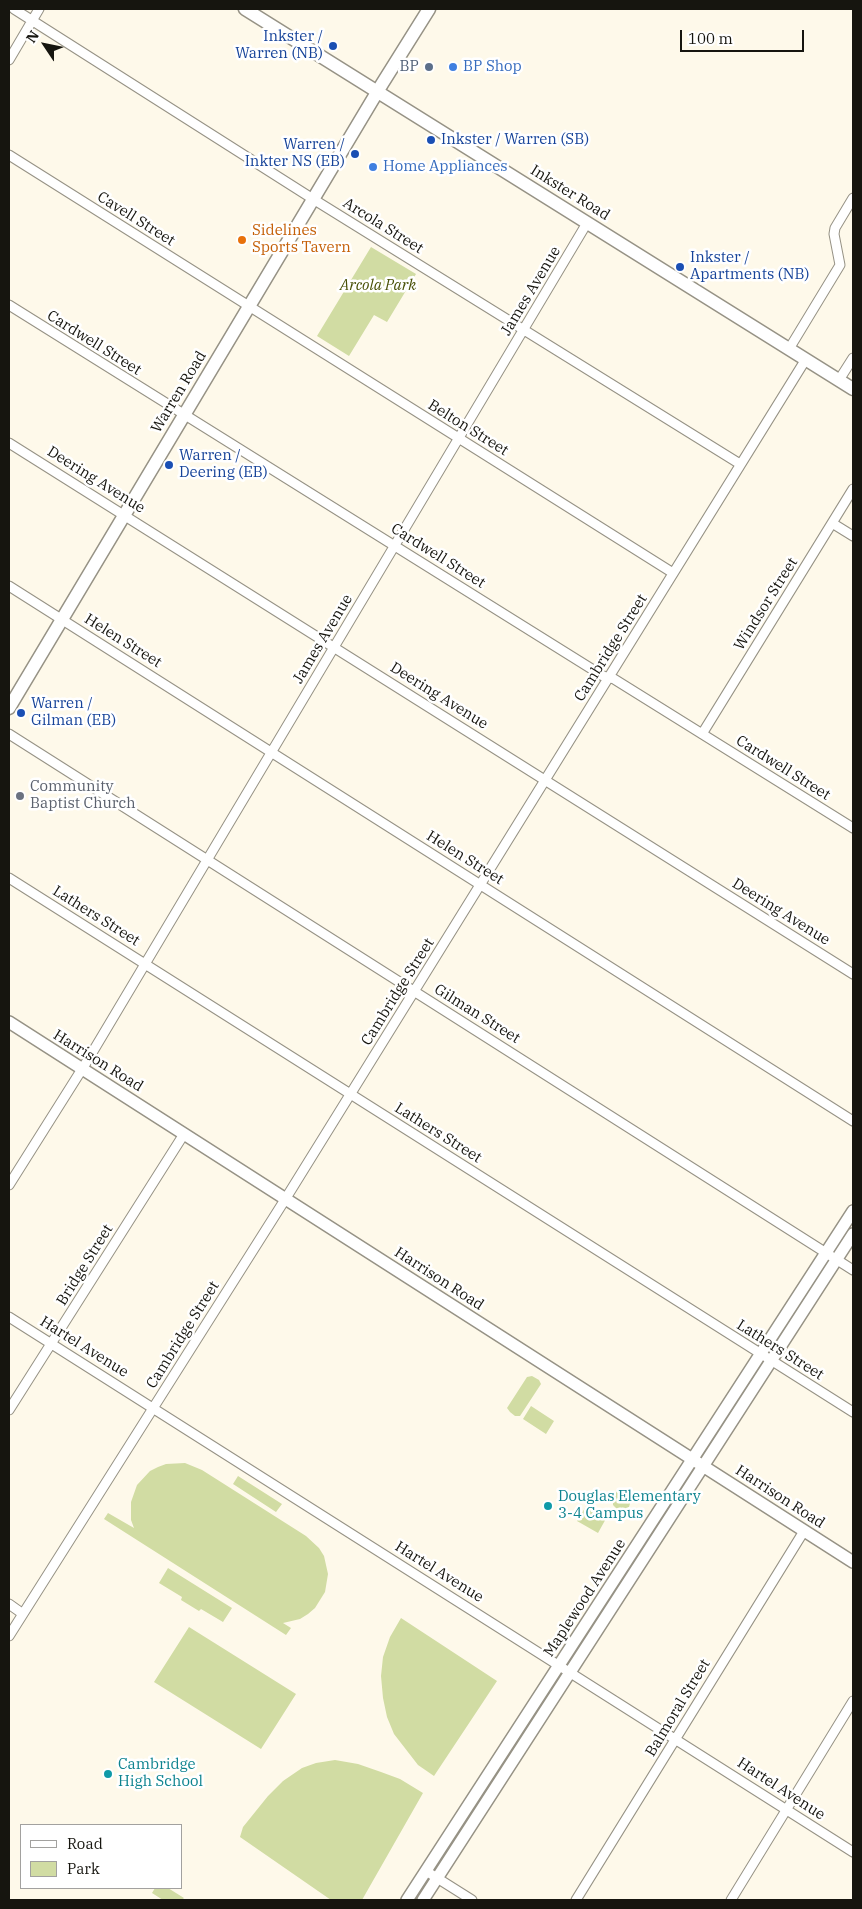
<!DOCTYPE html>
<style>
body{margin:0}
#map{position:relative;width:862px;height:1909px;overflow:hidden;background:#fef9ea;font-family:"IBM Plex Serif",serif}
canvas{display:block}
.frame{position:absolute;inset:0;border:10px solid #16150f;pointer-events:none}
.legend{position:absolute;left:20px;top:1824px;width:162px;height:65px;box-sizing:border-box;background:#fff;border:1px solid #a2a19f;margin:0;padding:6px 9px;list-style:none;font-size:15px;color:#16150f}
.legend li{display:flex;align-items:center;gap:10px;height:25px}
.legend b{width:25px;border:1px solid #a2a19f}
.north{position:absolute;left:20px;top:20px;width:50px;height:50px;-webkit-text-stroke:4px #fff;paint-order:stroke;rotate:304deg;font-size:14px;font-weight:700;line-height:20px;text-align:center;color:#16150f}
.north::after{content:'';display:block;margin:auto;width:18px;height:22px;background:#16150f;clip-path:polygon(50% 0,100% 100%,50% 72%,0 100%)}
.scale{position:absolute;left:680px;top:30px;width:124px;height:22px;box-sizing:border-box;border:2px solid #16150f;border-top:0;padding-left:6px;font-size:15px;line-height:18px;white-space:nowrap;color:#16150f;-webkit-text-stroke:4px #fff;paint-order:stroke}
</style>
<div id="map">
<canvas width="862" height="1909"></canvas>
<div class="frame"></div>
<ul class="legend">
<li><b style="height:6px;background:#fff"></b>Road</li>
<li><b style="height:14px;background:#d1dca3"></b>Park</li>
</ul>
<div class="north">N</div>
<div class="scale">100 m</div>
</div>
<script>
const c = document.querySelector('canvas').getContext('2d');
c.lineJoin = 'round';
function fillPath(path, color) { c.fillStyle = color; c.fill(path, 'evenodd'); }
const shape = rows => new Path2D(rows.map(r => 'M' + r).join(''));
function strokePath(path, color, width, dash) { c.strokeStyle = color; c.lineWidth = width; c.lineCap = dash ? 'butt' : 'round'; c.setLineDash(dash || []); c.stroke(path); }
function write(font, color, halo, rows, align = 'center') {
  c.font = font + ' "IBM Plex Serif",serif'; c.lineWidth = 5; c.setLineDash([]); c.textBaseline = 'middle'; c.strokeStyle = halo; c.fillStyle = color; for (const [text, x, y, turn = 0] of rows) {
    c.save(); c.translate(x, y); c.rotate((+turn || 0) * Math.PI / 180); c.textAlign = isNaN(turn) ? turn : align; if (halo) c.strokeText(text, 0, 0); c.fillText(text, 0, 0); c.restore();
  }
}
fillPath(shape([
 [371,247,416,274,387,322,374,315,349,356,317,336],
 [532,1376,539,1380,541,1384,520,1416,515,1416,510,1412,507,1408,527,1377],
 [531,1406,554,1421,546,1434,523,1419],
 [185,1463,202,1470,306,1536,319,1548,324,1556,328,1574,325,1592,315,1608,308,1614,300,1619,283,1623,291,1628,286,1635,104,1519,108,1513,134,1528,131,1520,131,1502,137,1485,150,1471,158,1467,166,1464],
 [238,1476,282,1504,276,1512,233,1484],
 [621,1489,630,1495,631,1500,629,1507,623,1511,618,1510,613,1505,613,1498,616,1492],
 [588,1503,608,1515,598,1533,577,1521],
 [168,1568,232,1608,223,1622,201,1609,199,1611,181,1600,182,1597,159,1583],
 [401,1618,497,1681,434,1776,418,1765,394,1734,387,1717,383,1698,381,1676,383,1657,390,1637],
 [189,1627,296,1694,261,1749,154,1682],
 [335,1760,358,1764,381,1772,400,1779,423,1793,362,1900,331,1900,240,1837,243,1827,268,1796,283,1781,302,1768,316,1763],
 [155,1888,168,1888,184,1898,182,1900,163,1900,152,1893]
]), '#d1dca3');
const minor = shape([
 [14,9,313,199,740,464],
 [9,60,39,9],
 [9,155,673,573],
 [9,305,603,676,614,679,853,828],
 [789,349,840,265,834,234,835,228,853,198],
 [839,380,853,358],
 [9,443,853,974],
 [832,523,853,536],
 [9,586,853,1121],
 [9,734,853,1270],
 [702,734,853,489],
 [9,878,853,1412],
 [9,1185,89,1058,587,223],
 [9,1317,853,1852],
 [9,1410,184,1134],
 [9,1604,23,1614],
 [9,1636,286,1198,806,359],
 [426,1871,472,1900],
 [576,1900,804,1531],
 [731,1900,853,1701]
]);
const tertiary = shape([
 [9,1022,853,1562],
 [407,1900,853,1211],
 [423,1900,853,1234]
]);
const secondary = shape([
 [245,9,853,389],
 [9,708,382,84,429,9]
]);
strokePath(minor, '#969285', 11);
strokePath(tertiary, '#969285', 14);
strokePath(secondary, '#969285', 15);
strokePath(minor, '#fff', 9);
strokePath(tertiary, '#fff', 11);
strokePath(secondary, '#fff', 12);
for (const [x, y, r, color] of [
 [333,46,5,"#1a4fb4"],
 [429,67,5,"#5c6f8a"],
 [453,67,5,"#3f7fe0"],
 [431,140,5,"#1a4fb4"],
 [355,154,5,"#1a4fb4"],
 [373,167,5,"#3f7fe0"],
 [242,240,5,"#e8710a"],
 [680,267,5,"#1a4fb4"],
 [169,465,5,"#1a4fb4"],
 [21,713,5,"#1a4fb4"],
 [20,796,5,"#6b7280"],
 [548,1506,5,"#0f9aa8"],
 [108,1774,5,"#0f9aa8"]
]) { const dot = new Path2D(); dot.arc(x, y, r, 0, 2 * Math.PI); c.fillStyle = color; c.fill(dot); strokePath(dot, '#fff', 2); }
write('15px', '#164399', '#fff', [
 ["Inkster /",323,37,"right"],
 ["Warren (NB)",323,54,"right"],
 ["Inkster / Warren (SB)",441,140],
 ["Warren /",345,145,"right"],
 ["Inkter NS (EB)",345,162,"right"],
 ["Inkster /",690,258],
 ["Apartments (NB)",690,275],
 ["Warren /",179,456],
 ["Deering (EB)",179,473],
 ["Warren /",31,704],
 ["Gilman (EB)",31,721]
], 'left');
write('15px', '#4e5e75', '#fff', [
 ["BP",419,67]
], 'right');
write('15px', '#366cbe', '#fff', [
 ["BP Shop",463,67],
 ["Home Appliances",383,167]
], 'left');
write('15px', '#16150f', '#fff', [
 ["Inkster Road",570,193,32],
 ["Cavell Street",136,219,32],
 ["Arcola Street",383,226,32],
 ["James Avenue",531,291,-59],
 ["Cardwell Street",94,343,32],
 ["Warren Road",179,392,-59],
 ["Belton Street",468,428,32],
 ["Deering Avenue",96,480,32],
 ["Cardwell Street",438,556,32],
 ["Windsor Street",766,604,-58],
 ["James Avenue",323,639,-59],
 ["Helen Street",123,641,32],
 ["Cambridge Street",611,648,-58],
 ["Deering Avenue",439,696,32],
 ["Cardwell Street",783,768,32],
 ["Helen Street",465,858,32],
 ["Deering Avenue",781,912,32],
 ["Lathers Street",96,916,32],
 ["Cambridge Street",398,992,-58],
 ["Gilman Street",477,1014,32],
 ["Harrison Road",98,1061,32],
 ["Lathers Street",438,1133,32],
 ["Bridge Street",85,1265,-58],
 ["Harrison Road",439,1279,33],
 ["Cambridge Street",183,1335,-58],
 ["Hartel Avenue",84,1347,32],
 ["Lathers Street",780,1350,32],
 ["Harrison Road",780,1497,33],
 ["Hartel Avenue",439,1572,32],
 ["Maplewood Avenue",585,1598,-57],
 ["Balmoral Street",678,1708,-59],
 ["Hartel Avenue",781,1789,33]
]);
write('15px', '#c56008', '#fff', [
 ["Sidelines",252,231],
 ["Sports Tavern",252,248]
], 'left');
write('italic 15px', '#485006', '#fff', [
 ["Arcola Park",378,286]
]);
write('15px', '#5b616d', '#fff', [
 ["Community",30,787],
 ["Baptist Church",30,804]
], 'left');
write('15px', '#0d838f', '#fff', [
 ["Douglas Elementary",558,1497],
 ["3-4 Campus",558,1514],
 ["Cambridge",118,1765],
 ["High School",118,1782]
], 'left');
</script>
